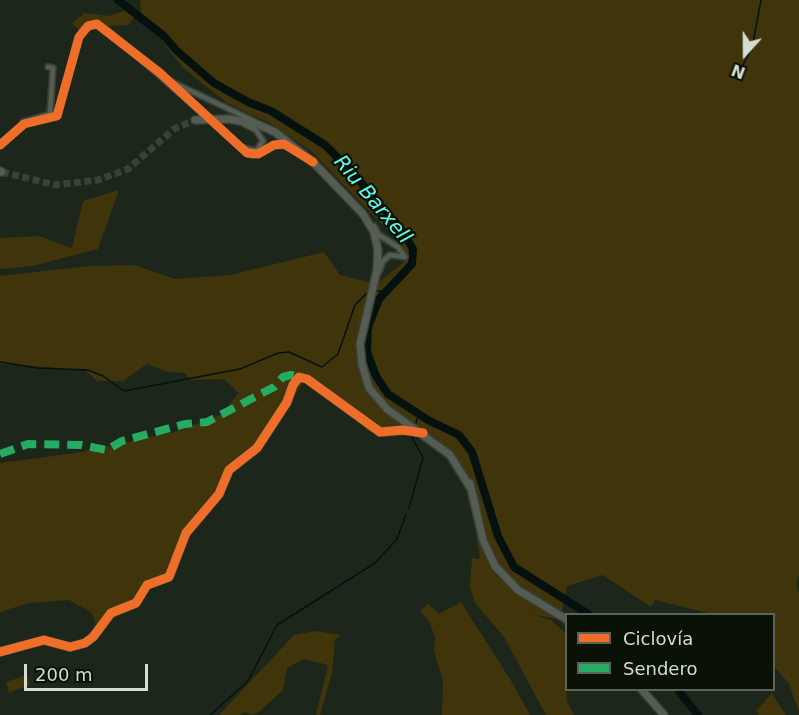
<!DOCTYPE html>
<meta charset="utf-8">
<style>
body{margin:0}
#map{position:relative;width:799px;height:715px;overflow:hidden;background:#1d261a;font-family:"DejaVu Sans",sans-serif}
canvas{display:block}
.legend{position:absolute;left:565px;top:613px;width:210px;height:78px;box-sizing:border-box;background:#0a1107;border:2px solid #5a6357;margin:0;padding:8px 10px;list-style:none;font-size:18px;color:#d3ded0}
.legend li{display:flex;align-items:center;gap:12px;height:30px}
.legend b{width:30px;border:2px solid #5a6357}
.north{position:absolute;left:715px;top:24px;width:60px;height:60px;-webkit-text-stroke:4px #0a1107;paint-order:stroke;rotate:201deg;font-size:16px;font-weight:700;line-height:24px;text-align:center;color:#d3ded0}
.north::after{content:'';display:block;margin:auto;width:21px;height:27px;background:#d3ded0;clip-path:polygon(50% 0,100% 100%,50% 72%,0 100%)}
.scale{position:absolute;left:24px;top:664px;width:124px;height:27px;box-sizing:border-box;border:3px solid #d3ded0;border-top:0;padding-left:8px;font-size:18px;line-height:21px;white-space:nowrap;color:#d3ded0;-webkit-text-stroke:4px #0a1107;paint-order:stroke}
</style>
<div id="map">
<canvas width="799" height="715"></canvas>
<ul class="legend">
<li><b style="height:8px;background:#ee6e29"></b>Ciclovía</li>
<li><b style="height:8px;background:#26ab63"></b>Sendero</li>
</ul>
<div class="north">N</div>
<div class="scale">200 m</div>
</div>
<script>
const c = document.querySelector('canvas').getContext('2d');
c.lineJoin = 'round';
function fillPath(path, color) { c.fillStyle = color; c.fill(path, 'evenodd'); }
const shape = rows => new Path2D(rows.map(r => 'M' + r).join(''));
function strokePath(path, color, width, dash) { c.strokeStyle = color; c.lineWidth = width; c.lineCap = dash ? 'butt' : 'round'; c.setLineDash(dash || []); c.stroke(path); }
function write(font, color, halo, rows, align = 'center') {
  c.font = font + ' "DejaVu Sans",sans-serif'; c.lineWidth = 4.5; c.setLineDash([]); c.textBaseline = 'middle'; c.strokeStyle = halo; c.fillStyle = color; for (const [text, x, y, turn = 0] of rows) {
    c.save(); c.translate(x, y); c.rotate((+turn || 0) * Math.PI / 180); c.textAlign = isNaN(turn) ? turn : align; if (halo) c.strokeText(text, 0, 0); c.fillText(text, 0, 0); c.restore();
  }
}
fillPath(shape([
 [140,0,799,0,799,575,796,584,799,593,799,711,789,684,774,666,774,614,712,614,655,600,651,607,603,575,567,586,560,620,532,614,551,620,566,634,567,701,574,715,546,715,504,637,475,603,470,587,472,558,480,559,475,527,462,475,449,455,418,435,385,437,368,431,342,408,303,382,267,440,246,462,236,468,191,530,183,544,178,568,172,577,167,582,151,587,130,609,115,615,99,635,92,613,69,600,29,603,0,612,0,463,76,453,175,432,220,415,239,393,224,379,190,380,185,373,168,372,147,364,123,381,97,381,85,370,0,364,0,276,89,266,134,265,175,279,230,275,324,252,340,275,369,282,380,281,403,263,405,252,400,243,311,151,271,124,227,103,183,68,141,13],
 [127,10,135,16,128,25,107,26,98,21,89,22,79,30,72,23,85,13,108,16],
 [119,190,98,249,32,266,0,269,0,238,39,236,72,248,83,201],
 [461,602,513,684,530,715,442,715,443,681,434,651,435,637,428,619,420,611,428,604,439,614],
 [316,631,341,635,335,640,332,673,320,715,316,715,328,665,304,659,287,668,283,690,259,712,252,715,244,712,240,715,219,715,294,635],
 [27,675,30,685,9,692,6,682],
 [772,693,786,715,759,715,756,711]
]), '#40340a');
strokePath(shape([
 [742,67,752,48,761,0],
 [376,291,385,291],
 [0,362,38,368,88,370,103,376,124,391,240,369,278,353,289,352,322,367,338,354,355,305,367,293],
 [416,423,418,415],
 [409,508,423,458,412,437,413,433],
 [210,715,248,681,277,625,375,563,397,539,406,514]
]), '#05110f', 1.5);
strokePath(shape([
 [118,0,164,36,177,51,214,83,248,102,271,111,325,145,354,174,402,231,413,249,412,264,379,299,368,327,367,352,376,376,388,394,428,420,459,435,472,452,498,536,514,567,588,614],
 [678,690,698,715]
]), '#05110f', 8);
strokePath(shape([
 [2,172,55,185,98,180,128,169,174,129,195,120]
]), '#384235', 7, [7, 3.5]);
const street = shape([
 [172,82,254,121],
 [23,122,50,114,53,68,48,67],
 [244,124,256,130,263,141,256,151,245,148],
 [218,127,245,151,252,155,274,145,289,146],
 [0,145,24,124,57,116,79,37,84,29,92,24,102,26,119,40,198,109],
 [374,226,379,235,398,247,405,257],
 [379,272,383,261,390,255,405,257]
]);
const secondary = shape([
 [195,120,229,119,257,124,275,132,313,162,363,214,374,232,378,250,377,270,360,344,362,364,369,388,387,409,450,455,470,487],
 [0,171,2,172],
 [470,483,483,540,495,566,518,590,566,619],
 [0,652,44,640,70,647,85,643,93,637,111,613,136,603,147,585,169,577,186,533,219,494,229,470,257,448,287,402,293,385,299,377,307,379,380,432,403,430,423,433],
 [642,690,664,715]
]);
strokePath(street, '#384036', 8);
strokePath(secondary, '#384036', 10);
strokePath(street, '#555d52', 4.5);
strokePath(secondary, '#555d52', 7);
const streetBridge = shape([
 [198,109,218,127]
]);
strokePath(streetBridge, '#384036', 8, []);
strokePath(streetBridge, '#555d52', 4.5);
strokePath(shape([
 [0,454,28,444,81,445,107,450,122,441,185,424,207,422,274,387,283,377,291,375,299,377]
]), '#26ab63', 8, [15, 8]);
strokePath(shape([
 [0,145,24,124,57,116,79,37,88,26,97,24,160,73,247,153,258,154,274,145,284,144,313,162],
 [0,652,44,640,70,647,85,643,93,637,111,613,136,603,147,585,169,577,186,533,219,494,229,470,257,448,287,402,293,385,299,377,307,379,380,432,403,430,423,433]
]), '#ee6e29', 9);
write('italic 20px', '#61fbeb', '#0a1107', [
 ["Riu Barxell",372,200,50]
]);
</script>
